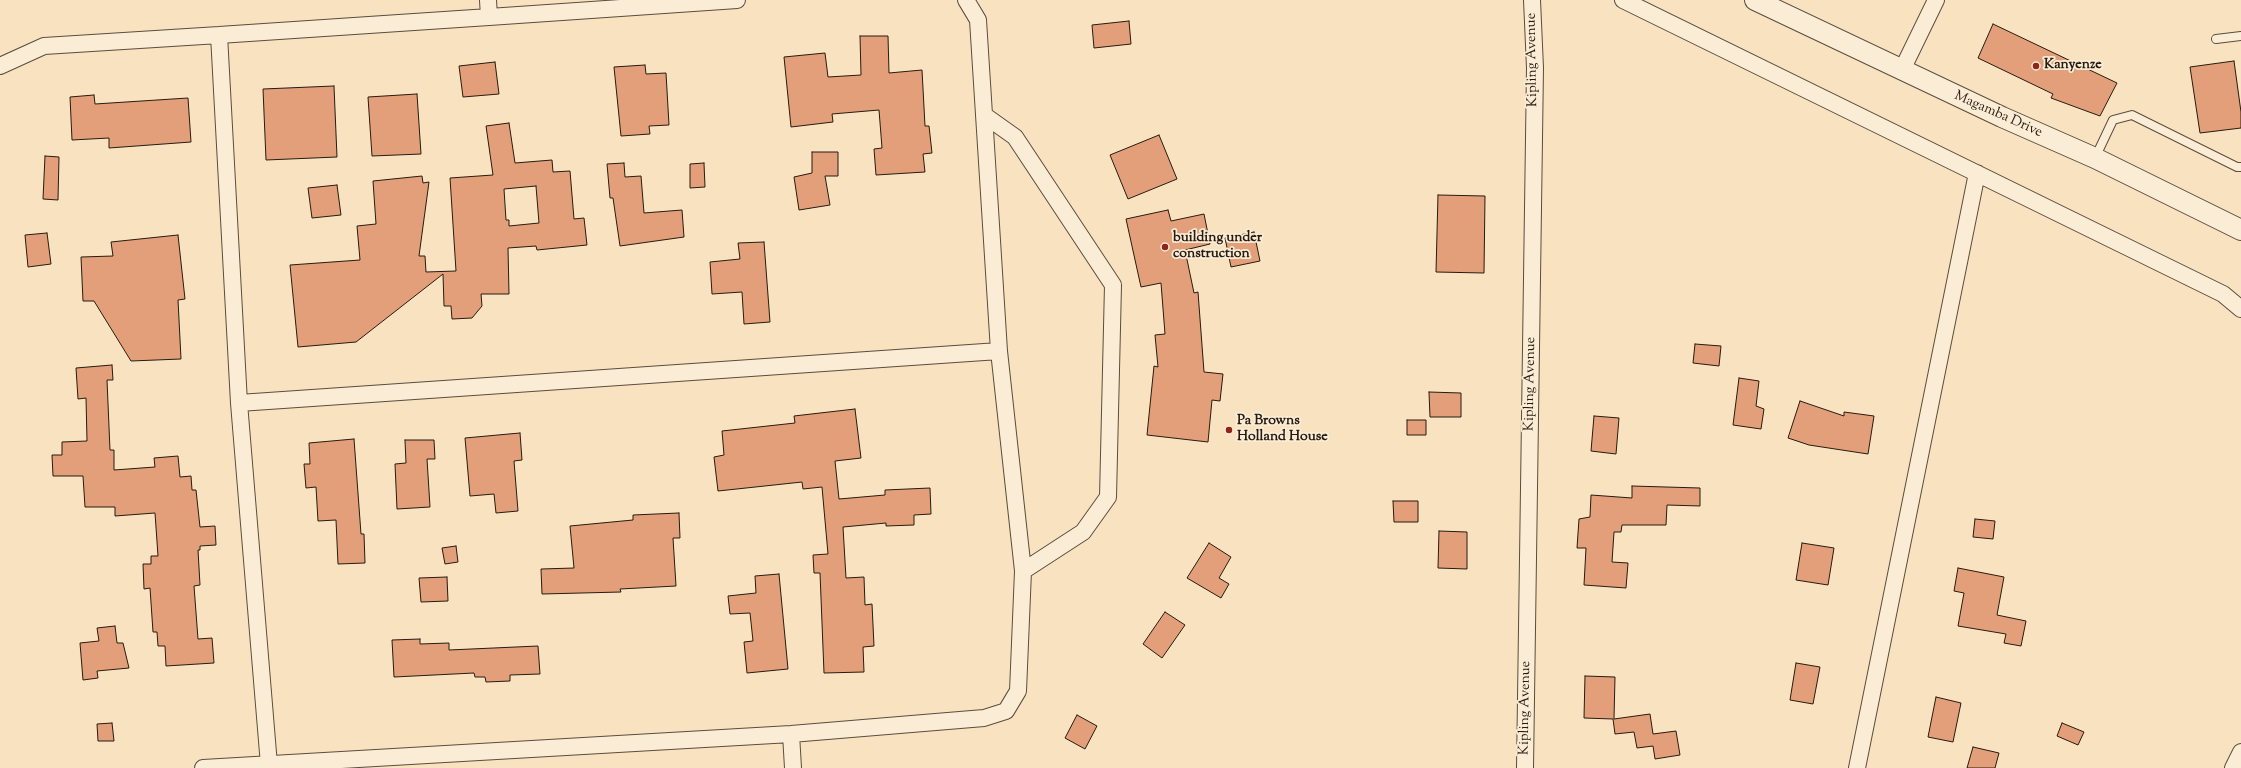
<!DOCTYPE html>
<style>
body{margin:0}
canvas{display:block;background:#f9e2c0}
</style>
<canvas width="2241" height="768"></canvas>
<script>
const c = document.querySelector('canvas').getContext('2d');
c.lineJoin = 'round';
function fillPath(path, color) { c.fillStyle = color; c.fill(path, 'evenodd'); }
const shape = rows => new Path2D(rows.map(r => 'M' + r).join(''));
function strokePath(path, color, width, dash) { c.strokeStyle = color; c.lineWidth = width; c.lineCap = dash ? 'butt' : 'round'; c.setLineDash(dash || []); c.stroke(path); }
function write(font, color, halo, rows, align = 'center') {
  c.font = font + ' "Sorts Mill Goudy",serif'; c.lineWidth = 3.5; c.setLineDash([]); c.textBaseline = 'middle'; c.strokeStyle = halo; c.fillStyle = color; for (const [text, x, y, turn = 0] of rows) {
    c.save(); c.translate(x, y); c.rotate((+turn || 0) * Math.PI / 180); c.textAlign = isNaN(turn) ? turn : align; if (halo) c.strokeText(text, 0, 0); c.fillText(text, 0, 0); c.restore();
  }
}
const building = shape([
 [1129,21,1131,44,1094,48,1092,25,1129,21],
 [1993,24,2117,83,2100,116,2051,98,2053,94,1978,58,1993,24],
 [860,36,888,36,889,73,922,70,925,126,929,126,932,153,923,154,925,172,876,175,874,149,882,148,879,110,832,114,833,122,791,127,784,57,825,53,828,77,861,75,860,36],
 [2234,61,2241,112,2241,128,2200,133,2190,67,2234,61],
 [495,62,499,94,463,97,459,66,495,62],
 [645,65,646,74,666,73,669,125,649,126,650,134,621,136,614,67,645,65],
 [334,86,337,157,266,160,263,89,334,86],
 [417,94,421,154,372,156,368,97,417,94],
 [94,95,95,104,188,98,191,142,109,148,109,138,72,140,70,97,94,95],
 [509,123,515,163,552,160,553,172,570,171,574,219,584,218,587,245,537,250,536,246,508,248,509,294,481,294,482,306,472,318,452,319,451,306,444,306,443,274,356,342,298,347,290,265,360,260,357,226,376,224,373,181,422,176,423,183,429,182,419,256,425,256,426,272,456,271,450,178,493,175,486,126,509,123],
 [536,186,539,223,509,226,509,220,506,220,504,189,536,186],
 [1159,135,1177,179,1128,199,1110,155,1159,135],
 [812,152,838,152,838,176,825,176,830,205,799,210,794,177,812,173,812,152],
 [45,156,59,157,58,200,43,199,45,156],
 [624,163,625,177,641,176,644,213,682,210,684,237,620,246,613,198,610,198,607,164,624,163],
 [704,163,705,187,690,188,690,164,704,163],
 [337,185,341,215,312,218,308,188,337,185],
 [1438,195,1485,196,1484,273,1436,272,1438,195],
 [1168,210,1171,221,1204,214,1210,244,1185,250,1194,293,1198,292,1204,372,1223,374,1220,401,1212,400,1208,442,1147,435,1154,366,1158,367,1155,335,1165,334,1161,283,1141,287,1126,219,1168,210],
 [1254,232,1260,261,1231,267,1225,238,1254,232],
 [47,233,51,264,28,267,25,235,47,233],
 [178,235,185,299,178,300,181,359,131,361,94,301,83,301,81,257,113,256,111,242,178,235],
 [764,242,770,322,744,324,742,292,712,294,710,262,740,259,738,243,764,242],
 [1695,344,1721,346,1719,366,1693,363,1695,344],
 [112,365,113,380,107,380,110,450,114,450,114,470,155,467,154,458,178,456,180,477,191,476,192,490,196,490,200,527,215,526,216,545,200,546,200,550,198,550,200,585,194,586,198,639,212,638,214,663,166,666,165,646,158,646,157,632,153,632,150,588,144,589,143,564,151,564,151,556,158,556,155,513,115,516,115,507,85,507,83,476,53,476,52,455,62,455,62,442,87,441,86,398,78,399,76,368,112,365],
 [1739,378,1759,381,1756,406,1764,409,1761,429,1733,425,1739,378],
 [1429,392,1461,393,1461,417,1430,417,1429,392],
 [1800,401,1844,416,1844,412,1874,416,1868,454,1809,445,1788,438,1800,401],
 [855,409,861,458,835,461,839,499,885,495,885,490,930,488,931,514,914,515,914,525,886,526,886,523,843,527,846,578,864,577,865,605,872,604,874,646,863,647,864,672,824,673,820,573,814,573,813,555,828,554,822,487,803,489,802,482,718,491,714,457,724,455,722,431,795,423,794,416,855,409],
 [1594,416,1619,418,1616,454,1591,451,1594,416],
 [1407,420,1426,420,1426,435,1407,435,1407,420],
 [520,433,522,460,514,461,518,511,496,513,494,494,470,496,465,438,520,433],
 [354,439,361,534,364,534,365,563,338,564,336,520,318,521,316,487,306,488,304,464,310,464,309,443,354,439],
 [405,440,434,440,435,459,427,459,430,507,397,509,395,464,406,463,405,440],
 [1632,486,1700,488,1700,506,1667,505,1666,525,1622,525,1621,532,1614,532,1612,562,1628,563,1626,588,1584,585,1586,548,1577,548,1579,519,1590,517,1591,495,1632,498,1632,486],
 [1393,501,1418,501,1418,522,1394,522,1393,501],
 [679,513,680,538,673,538,676,586,620,589,621,592,542,594,541,569,574,568,570,526,633,520,633,515,679,513],
 [1975,519,1995,521,1993,539,1973,537,1975,519],
 [1439,531,1467,532,1467,569,1438,568,1439,531],
 [1209,543,1231,557,1219,578,1229,584,1221,598,1187,578,1209,543],
 [1802,543,1834,548,1828,585,1796,580,1802,543],
 [456,546,458,562,445,564,442,548,456,546],
 [1958,568,2004,577,1997,615,2026,621,2021,646,2004,643,2006,634,1958,626,1964,593,1954,591,1958,568],
 [779,574,788,669,747,673,744,642,753,641,750,613,730,614,728,596,756,593,755,576,779,574],
 [447,577,448,601,421,602,419,578,447,577],
 [1165,612,1185,625,1162,658,1143,644,1165,612],
 [115,626,117,643,123,643,129,668,97,671,98,678,83,680,80,643,99,641,97,628,115,626],
 [420,639,420,644,449,643,449,650,538,646,540,674,510,675,510,681,486,682,485,677,475,677,474,673,394,677,392,640,420,639],
 [1796,663,1820,667,1813,704,1790,700,1796,663],
 [1585,676,1615,677,1614,719,1650,714,1653,734,1676,731,1680,755,1655,759,1653,746,1637,748,1634,732,1615,734,1613,719,1584,718,1585,676],
 [1936,697,1961,703,1953,742,1928,737,1936,697],
 [1077,715,1097,726,1085,749,1065,738,1077,715],
 [112,723,114,741,98,741,97,724,112,723],
 [2062,723,2084,732,2078,745,2057,736,2062,723],
 [1973,747,1999,753,1995,768,1967,768,1973,747]
]);
fillPath(building, '#e29f79');
strokePath(building, '#261b10', 1);
const service = shape([
 [2216,39,2241,36],
 [2095,158,2113,120,2132,115,2237,167,2241,167]
]);
const minor = shape([
 [488,0,489,17,737,0],
 [1623,0,2223,294,2241,309],
 [0,66,44,46,219,35],
 [1902,70,1936,0],
 [984,115,1015,137,1113,285,1108,497,1083,532,1023,571],
 [239,403,999,351],
 [791,734,793,768],
 [269,765,239,403,219,35,489,17],
 [203,768,791,734,984,718,1006,711,1018,691,1023,571,999,351,978,20,966,0],
 [1525,768,1535,68,1532,0],
 [1857,768,1977,173],
 [2233,768,2241,752]
]);
const tertiary = shape([
 [1755,0,2002,117,2095,158,2241,230]
]);
strokePath(service, '#5b4d3c', 10);
strokePath(minor, '#5b4d3c', 18);
strokePath(tertiary, '#5b4d3c', 22);
strokePath(service, '#fbecd6', 8);
strokePath(minor, '#fbecd6', 16);
strokePath(tertiary, '#fbecd6', 20);
for (const [x, y, r, color] of [
 [2036,66,4,"#8f2418"],
 [1165,247,4,"#8f2418"],
 [1229,430,4,"#8f2418"]
]) { const dot = new Path2D(); dot.arc(x, y, r, 0, 2 * Math.PI); c.fillStyle = color; c.fill(dot); strokePath(dot, '#fbecd6', 1.5); }
write('14px', '#261b10', '#fbecd6', [
 ["Kipling Avenue",1533,60,-91],
 ["Magamba Drive",1998,115,24],
 ["Kipling Avenue",1531,384,-89],
 ["Kipling Avenue",1526,708,-89]
]);
write('bold 14px', '#261b10', '#fbecd6', [
 ["Kanyenze",2044,66],
 ["building under",1173,239],
 ["construction",1173,255],
 ["Pa Browns",1237,422],
 ["Holland House",1237,438]
], 'left');
</script>
